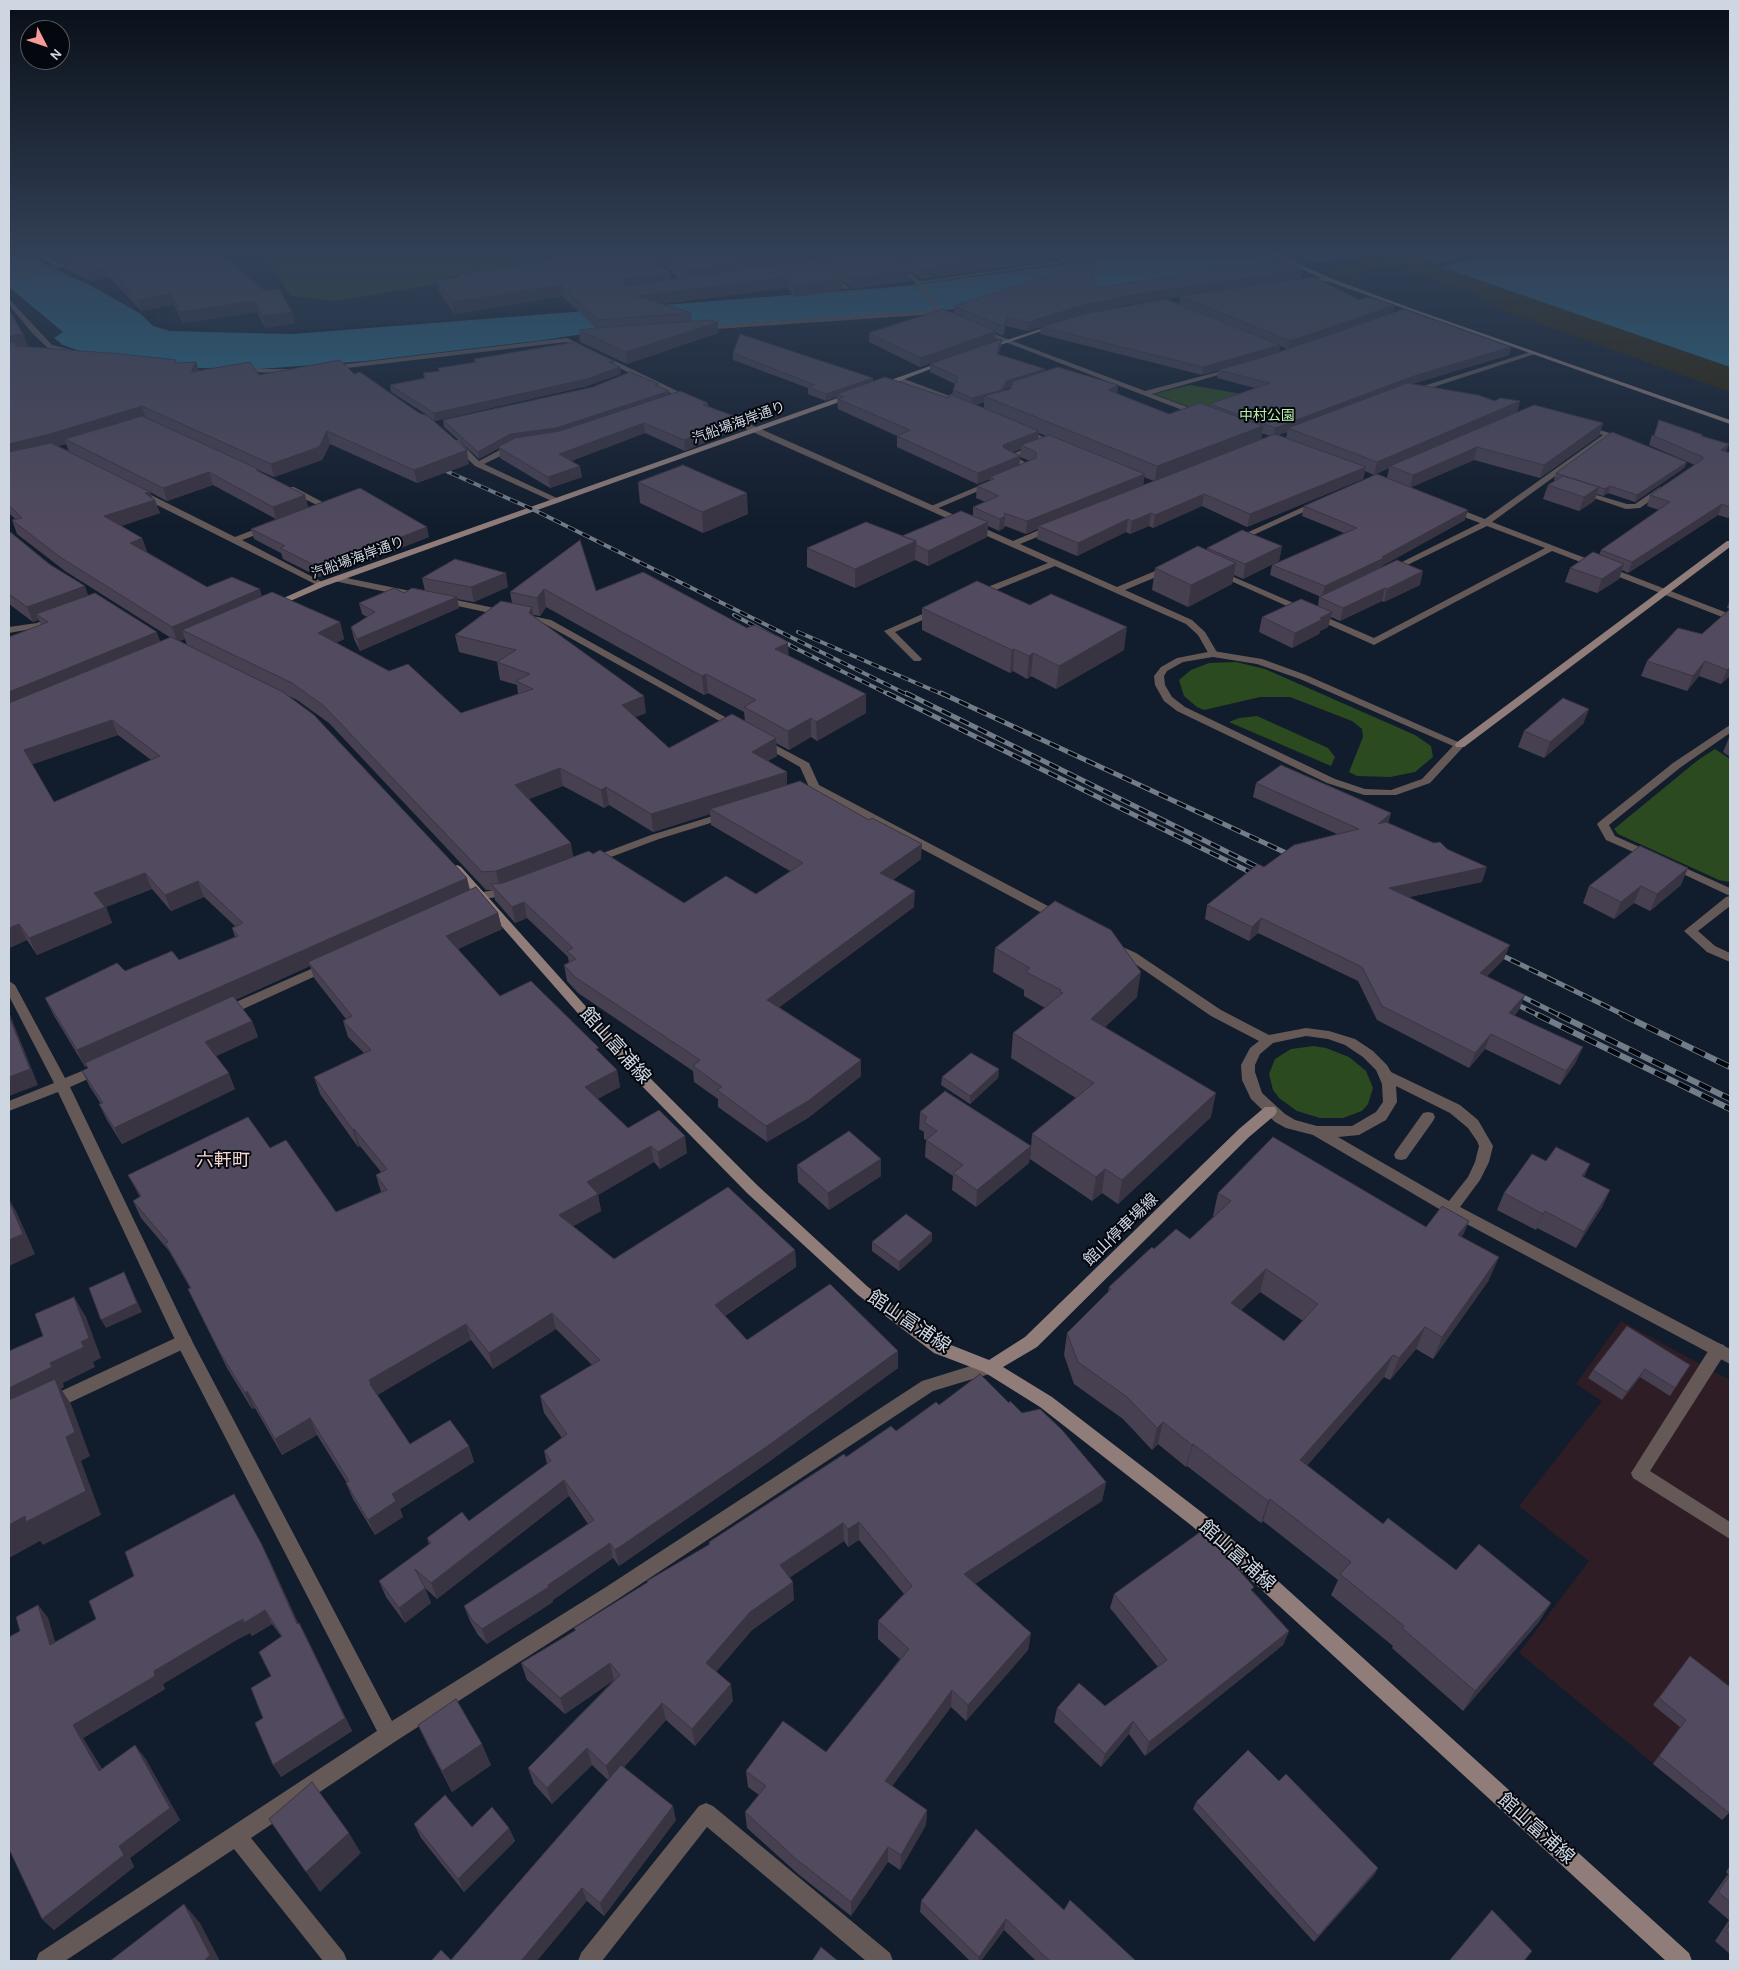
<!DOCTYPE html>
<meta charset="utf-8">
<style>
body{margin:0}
#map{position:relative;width:1739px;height:1970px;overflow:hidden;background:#111c2c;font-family:Karla,sans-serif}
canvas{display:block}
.frame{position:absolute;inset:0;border:10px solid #ced6e1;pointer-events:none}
.north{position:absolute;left:20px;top:20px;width:50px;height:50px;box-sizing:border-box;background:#04070d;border:1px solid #555a62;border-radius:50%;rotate:131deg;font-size:14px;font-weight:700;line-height:20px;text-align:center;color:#ced6e1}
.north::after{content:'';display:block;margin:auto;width:18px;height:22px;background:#f59b98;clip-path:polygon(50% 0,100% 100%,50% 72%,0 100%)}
</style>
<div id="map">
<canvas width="1739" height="1970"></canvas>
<div class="frame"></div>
<div class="north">N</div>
</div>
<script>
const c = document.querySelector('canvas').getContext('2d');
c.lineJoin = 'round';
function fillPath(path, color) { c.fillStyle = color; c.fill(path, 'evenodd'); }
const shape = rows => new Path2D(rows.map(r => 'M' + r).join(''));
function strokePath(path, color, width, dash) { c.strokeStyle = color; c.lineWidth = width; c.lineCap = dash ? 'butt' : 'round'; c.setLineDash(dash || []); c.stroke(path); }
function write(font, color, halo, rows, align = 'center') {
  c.font = font + ' Karla,"Noto Sans JP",sans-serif'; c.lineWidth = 4; c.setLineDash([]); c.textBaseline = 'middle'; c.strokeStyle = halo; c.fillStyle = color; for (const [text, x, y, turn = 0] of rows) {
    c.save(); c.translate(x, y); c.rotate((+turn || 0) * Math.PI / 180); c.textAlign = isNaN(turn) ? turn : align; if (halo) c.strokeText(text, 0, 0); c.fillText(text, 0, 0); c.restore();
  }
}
fillPath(shape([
 [1621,1321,1730,1380,1730,1807,1722,1820,1519,1653,1589,1561,1519,1506,1602,1401,1576,1384]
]), '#2e1d25');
fillPath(shape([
 [153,254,546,254,564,258,630,299,572,309,562,302,452,320,282,332,212,331,167,324,153,316,170,311,118,260]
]), '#152339');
fillPath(shape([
 [263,254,539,254,552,263,450,276,444,283,335,301,291,296],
 [1190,385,1341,411,1272,435,1263,434,1154,394],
 [1236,662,1265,669,1415,735,1431,746,1433,757,1415,772,1390,777,1357,776,1349,772,1363,737,1362,729,1352,721,1290,697,1260,697,1204,710,1197,707,1184,696,1179,680,1191,670,1209,663],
 [1257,716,1328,748,1335,757,1331,766,1229,722,1239,718],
 [1715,749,1730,759,1729,882,1719,880,1618,834,1614,829,1698,760],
 [1314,1046,1326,1048,1349,1057,1366,1071,1373,1088,1368,1104,1362,1111,1343,1118,1320,1118,1297,1111,1279,1098,1273,1090,1269,1074,1275,1059,1291,1049]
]), '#2c4a1f');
fillPath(shape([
 [1411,254,1441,267,1730,367,1730,392,1510,313,1468,291,1397,267,1374,267,1363,270,1358,274,1364,280,1355,281,1331,268]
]), '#2b2202');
fillPath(shape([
 [9,254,30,254,43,264,90,285,141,314,153,326,170,331,292,334,906,286,1142,254,1380,254,1005,304,945,310,583,334,544,340,366,361,260,369,194,368,91,355,63,345,54,338,63,332,9,287],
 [1411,254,1473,254,1435,264],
 [1488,254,1730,254,1730,367,1441,267]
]), '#27718b');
fillPath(shape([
 [1261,254,1297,254,1321,264,1288,267]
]), '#111c2c');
fillPath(shape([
 [1050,254,1057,254,1068,262,918,284,915,282,1059,261,1050,254],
 [899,377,955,398,956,400,949,402,897,380,897,378,899,377],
 [1020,429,1026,429,1054,442,1015,457,1035,467,1024,472,1020,470,1024,467,1004,457,1043,442,1020,433,1020,429],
 [452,440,458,440,479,461,511,444,517,444,517,448,484,464,561,500,554,502,475,466,452,444,452,440],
 [988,482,995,484,936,509,929,507,988,482],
 [1213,651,1262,659,1306,675,1465,745,1430,783,1396,795,1364,795,1327,783,1177,711,1164,701,1155,685,1154,676,1161,667,1177,658,1213,651],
 [1213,657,1257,664,1300,679,1453,746,1422,779,1391,790,1365,789,1335,779,1185,707,1172,697,1165,685,1164,676,1167,671,1183,662,1213,657],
 [184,1334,190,1336,192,1341,190,1346,56,1409,50,1411,44,1409,42,1404,44,1399,184,1334],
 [1718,1343,1724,1345,1726,1350,1724,1355,1650,1471,1730,1522,1730,1539,1633,1478,1631,1473,1712,1345,1718,1343]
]), '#655958');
fillPath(shape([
 [36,254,44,254,62,264,81,261,84,263,9,277,9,273,55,266,36,254],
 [665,254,680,254,638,262,635,260,665,254],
 [803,254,810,254,848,287,848,289,844,289,803,254],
 [881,254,888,254,921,282,941,311,953,317,953,319,949,319,938,314,701,330,698,328,701,326,935,310,917,284,881,254],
 [1107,254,1123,254,1065,264,1062,262,1107,254],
 [9,299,52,345,76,351,76,353,48,348,33,334,9,305,9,299],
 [981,329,1145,391,1233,368,1236,370,1152,394,1201,412,1201,416,1198,416,979,332,978,331,981,329],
 [567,338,696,400,689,402,566,342,330,370,327,368,330,366,567,338],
 [1533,351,1536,353,1535,354,1412,394,1405,392,1533,351],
 [240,369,295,369,298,371,295,373,238,372,238,370,240,369],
 [721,414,727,414,1013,541,1051,525,1057,525,1057,529,1020,544,1117,587,1167,566,1173,566,1173,570,1125,590,1192,620,1205,632,1218,654,1213,657,1210,656,1198,635,1186,624,1055,566,981,596,975,596,975,592,1048,563,721,418,721,414],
 [1580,424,1613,434,1492,522,1730,614,1730,620,1552,551,1374,645,1213,573,1220,571,1374,638,1545,548,1487,526,1393,572,1386,570,1480,523,1448,511,1448,507,1454,507,1485,519,1603,435,1580,428,1580,424],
 [288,487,294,487,330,506,321,511,315,511,315,507,319,506,288,491,288,487],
 [1660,487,1667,489,1640,508,1626,509,1576,492,1580,490,1627,504,1635,504,1660,487],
 [139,492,145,492,235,537,266,525,272,525,272,529,242,540,326,584,325,586,319,586,139,496,139,492],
 [1314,502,1321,504,1238,542,1231,540,1314,502],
 [337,576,420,593,424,596,420,599,334,581,334,577,337,576],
 [442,597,504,610,509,613,504,616,439,602,437,600,442,597],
 [936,608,939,609,939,613,895,632,922,659,920,661,914,661,884,631,936,608],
 [523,614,551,620,743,727,742,729,734,729,545,624,520,619,520,615,523,614],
 [56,615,59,616,59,620,42,627,9,633,9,627,37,623,56,615],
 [1730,725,1730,733,1681,767,1609,825,1615,836,1655,854,1657,856,1655,858,1647,858,1606,840,1597,824,1599,822,1673,763,1730,725],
 [762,738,809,763,819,785,1063,914,1065,917,1059,921,1055,920,810,789,800,767,758,743,757,741,758,739,762,738],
 [726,812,730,813,731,815,730,817,659,839,595,863,587,863,585,861,587,859,651,835,726,812],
 [1672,862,1730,888,1730,896,1668,867,1666,865,1672,862],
 [509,887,513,888,515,891,513,894,485,899,471,905,465,901,478,893,509,887],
 [1730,896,1730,906,1698,931,1715,946,1730,953,1730,962,1707,952,1684,931,1726,897,1730,896],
 [1114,943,1136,953,1221,1010,1269,1035,1306,1028,1329,1031,1355,1039,1373,1051,1387,1065,1391,1072,1460,1105,1478,1120,1493,1146,1489,1162,1480,1180,1460,1207,1730,1349,1730,1364,1446,1213,1313,1135,1286,1128,1275,1122,1251,1099,1242,1080,1241,1065,1250,1048,1259,1041,1211,1016,1128,959,1110,950,1108,947,1110,944,1114,943],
 [1306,1036,1328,1039,1345,1045,1363,1057,1376,1070,1382,1084,1383,1102,1376,1112,1352,1126,1317,1126,1295,1120,1285,1114,1262,1093,1255,1072,1255,1065,1260,1054,1273,1043,1306,1036],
 [1396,1086,1450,1113,1468,1128,1477,1141,1479,1146,1475,1162,1468,1177,1449,1201,1338,1137,1359,1135,1386,1120,1397,1102,1396,1086],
 [327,962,331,963,333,966,331,969,230,1015,220,1015,219,1012,220,1009,327,962],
 [9,981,15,985,65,1078,99,1064,104,1066,106,1069,104,1072,70,1087,190,1337,392,1721,606,1587,922,1381,990,1360,996,1362,998,1367,996,1372,933,1391,618,1599,396,1741,251,1838,344,1953,347,1961,323,1961,234,1849,65,1961,36,1961,39,1953,377,1731,178,1346,58,1092,9,1111,9,1101,54,1083,9,996,9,981],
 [1428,1112,1433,1113,1435,1117,1433,1121,1406,1159,1401,1160,1396,1159,1394,1155,1396,1151,1423,1113,1428,1112],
 [706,1803,713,1806,890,1953,893,1961,866,1961,707,1827,602,1961,578,1961,581,1953,699,1806,706,1803]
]), '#655958');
fillPath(shape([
 [1268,254,1276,254,1330,278,1413,309,1730,420,1730,424,1327,281,1301,283,1301,281,1321,278,1268,254],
 [1055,324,1060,325,988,349,983,348,1055,324],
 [944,361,949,362,881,388,874,386,944,361],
 [849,394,856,396,325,586,274,608,268,608,266,606,319,582,849,394],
 [1727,541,1730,541,1730,547,1464,747,1456,747,1455,745,1456,743,1727,541],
 [457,865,461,867,650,1078,757,1185,868,1287,946,1343,989,1360,1025,1337,1239,1129,1265,1107,1275,1107,1277,1111,1275,1115,1249,1137,1037,1347,1003,1367,1052,1397,1204,1514,1689,1953,1692,1961,1666,1961,1192,1526,1040,1407,984,1372,934,1353,858,1295,747,1193,640,1084,453,871,451,869,457,865]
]), '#907d7a');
const railFar2 = shape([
 [437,467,532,509,908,695],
 [734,615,797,649,890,695],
 [798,632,944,695]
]);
const railFar1 = shape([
 [887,693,1262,878],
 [906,693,1268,872],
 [941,693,1297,858],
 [1493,951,1626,1016],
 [1513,992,1561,1016],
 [1508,1000,1540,1016]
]);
const rail = shape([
 [1538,1015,1730,1109],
 [1559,1015,1730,1099],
 [1623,1015,1730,1067]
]);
strokePath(railFar2, '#737c89', 4);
strokePath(railFar1, '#737c89', 5);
strokePath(rail, '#737c89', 6);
strokePath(railFar2, '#04070d', 2.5, [8]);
strokePath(railFar1, '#04070d', 3, [10]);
strokePath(rail, '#04070d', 4.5, [13]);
fillPath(shape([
 [48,254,221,254,265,291,292,312,295,323,265,328,257,312,183,323,174,305,141,311,109,277,91,281,65,269,63,263],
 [546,254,652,254,651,254,670,273,671,280,678,279,660,260,659,254,811,254,811,260,824,264,812,254,1055,254,1054,260,921,279,910,271,910,281,851,289,850,287,842,280,842,290,795,297,787,288,662,304,691,313,692,321,718,322,718,333,627,364,580,342,579,330,596,328,562,296,454,314,439,291,437,280,459,277,458,275,556,260],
 [1060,254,1095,254,1067,259],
 [1301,278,1359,300,1395,305,1393,312,1511,347,1509,355,1412,384,1495,401,1520,401,1517,412,1603,423,1599,436,1540,478,1474,460,1411,487,1465,520,1382,566,1382,567,1420,585,1384,602,1382,601,1340,621,1331,617,1328,627,1320,631,1319,634,1292,648,1259,632,1262,617,1318,606,1319,597,1321,597,1270,575,1272,565,1344,533,1302,516,1304,506,1387,478,1389,468,1374,475,1365,471,1363,479,1247,527,1202,506,1153,528,1149,526,1130,534,1126,532,1077,556,1037,539,1038,529,1026,534,1005,526,1004,528,999,531,988,526,987,537,928,566,915,560,855,588,807,567,807,548,902,536,973,516,973,507,985,502,976,498,977,486,989,481,990,479,977,484,897,447,897,436,838,409,837,397,826,401,808,394,808,388,733,360,733,353,873,382,948,398,952,395,953,390,955,384,930,372,930,364,1001,346,998,354,1045,369,1044,371,1118,385,1117,394,1169,414,1210,407,1210,404,1255,388,1217,378,1218,370,1202,375,1040,334,1041,327,1027,331,1006,326,1003,336,996,333,995,341,920,367,869,342,869,333,954,314,954,306,1095,288],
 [1180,297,1179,304,1049,324,1084,314,1130,304],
 [1280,346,1287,349,1279,352],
 [1011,387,1010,389,1005,391,1005,389],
 [984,402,984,408,976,405],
 [1287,432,1286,438,1278,435],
 [1039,433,1046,436,1038,439],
 [1262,433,1270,436,1261,439],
 [1021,449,1020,456,1013,452],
 [1020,457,1030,461,1020,465],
 [1144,477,1154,481,1143,485],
 [9,310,23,334,28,346,23,346,177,363,196,362,198,371,259,375,354,374,419,413,427,415,391,392,390,385,424,378,423,373,439,371,438,368,474,363,474,359,614,361,615,365,621,374,587,386,435,421,428,416,469,464,417,483,330,444,322,460,274,477,258,470,258,471,305,495,308,507,429,537,362,563,358,561,319,577,283,559,281,553,254,539,251,529,276,519,213,485,167,501,150,492,160,513,121,526,142,538,147,552,207,587,262,596,340,622,344,639,336,643,461,713,518,694,517,685,500,680,497,662,498,662,459,652,455,635,512,603,510,592,580,540,596,591,789,656,866,713,817,741,811,737,789,750,776,743,777,756,768,761,787,772,787,785,921,859,893,880,914,907,779,1007,861,1060,861,1076,808,1118,767,1142,718,1107,718,1099,694,1082,693,1071,578,993,567,981,564,965,569,963,568,957,527,918,515,923,495,900,493,890,486,890,329,723,297,700,287,695,470,889,498,913,502,929,458,949,500,996,600,1053,617,1070,620,1087,597,1099,628,1128,687,1153,660,1169,654,1162,598,1195,601,1211,573,1226,614,1259,795,1250,796,1267,725,1316,747,1340,898,1351,898,1368,770,1461,619,1566,613,1558,553,1600,553,1602,487,1644,478,1635,470,1621,464,1606,588,1524,569,1496,437,1599,425,1588,431,1603,405,1623,386,1597,379,1581,429,1544,427,1538,469,1521,547,1464,544,1451,562,1438,544,1413,540,1396,592,1365,556,1329,493,1369,471,1340,377,1395,410,1444,469,1446,474,1462,400,1509,403,1517,375,1535,353,1499,346,1483,347,1483,317,1435,282,1455,255,1408,252,1409,227,1368,188,1289,190,1288,169,1251,141,1218,133,1201,140,1197,128,1175,270,1148,336,1212,381,1192,376,1175,381,1172,360,1146,358,1147,320,1094,314,1077,364,1053,348,1037,343,1021,346,1019,314,978,310,966,235,1000,252,1021,258,1037,216,1056,235,1089,122,1144,107,1120,99,1104,101,1104,90,1087,82,1071,88,1068,87,1066,85,1067,53,1014,45,998,125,971,179,960,235,937,232,928,235,926,204,897,171,911,152,889,106,907,112,923,37,955,27,940,9,948,41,625,39,620,33,622,9,604,9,531,88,595,160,642,171,638,65,571,17,534,12,520,15,519,9,513],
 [66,444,69,451,58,446],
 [546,607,704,695,708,693,744,712,745,721,669,748,635,717,646,713,534,616,534,615,540,616],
 [185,639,187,645,179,641],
 [118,735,151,760,54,802,32,764],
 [563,786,604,808,609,805,653,832,710,814,711,825,790,871,756,894,684,903,593,854,573,857,529,799],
 [659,387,669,395,708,403,708,406,737,417,738,428,685,451,645,433,571,461,582,477,550,488,500,458,499,448,479,459,444,427,443,420],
 [1659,420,1703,435,1702,436,1729,444,1726,452,1730,453,1730,516,1728,518,1718,515,1628,573,1622,570,1619,579,1597,593,1565,582,1570,568,1599,555,1601,550,1659,510,1647,506,1650,495,1695,465,1649,445,1652,435,1654,436],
 [1687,462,1684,468,1635,502,1608,493,1603,496,1597,494,1594,501,1579,511,1543,499,1548,485,1555,481,1554,480,1556,473],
 [638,482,748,514,703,533,640,503],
 [1282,546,1279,561,1243,579,1234,575,1232,584,1188,607,1152,590,1155,568,1207,550,1207,548],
 [422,578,508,587,474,602,457,599,459,608,360,651,354,639,351,627,367,617,362,614,359,603,404,593,425,591],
 [1730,599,1730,609,1727,608],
 [922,608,1124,650,1056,689,1031,676,1027,679,1013,671,1010,673,922,630],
 [1730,609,1730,676,1721,684,1699,676,1687,691,1641,676,1647,661,1702,634],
 [1589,709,1583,724,1544,758,1518,747,1524,731],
 [1729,738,1730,738,1730,757,1723,752],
 [1256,783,1391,813,1388,823,1447,849,1482,882,1409,897,1504,959,1487,976,1519,1010,1514,1016,1576,1062,1560,1085,1485,1049,1469,1068,1377,1020,1358,981,1258,933,1249,941,1205,919,1207,905,1264,867,1337,834,1253,797],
 [1681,885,1650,911,1634,903,1614,919,1583,903,1589,886],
 [995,948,1137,997,1105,1027,1211,1117,1118,1204,1102,1193,1092,1201,1030,1159,1032,1134,1076,1098,1011,1058,1013,1033,1045,1008,1024,996,1024,990,993,972],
 [999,1069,998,1078,970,1104,941,1085,942,1077],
 [920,1112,1031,1146,1029,1163,976,1207,952,1190,953,1176,925,1157,926,1140,924,1139,924,1132,919,1129],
 [1546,1161,1590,1164,1584,1177,1610,1190,1602,1207,1576,1248,1537,1228,1536,1230,1497,1210,1504,1193],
 [797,1165,881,1176,829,1210,798,1182],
 [1218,1193,1426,1227,1469,1221,1462,1237,1489,1280,1433,1359,1416,1349,1390,1380,1384,1377,1307,1465,1383,1524,1456,1570,1551,1603,1538,1623,1463,1711,1392,1648,1393,1646,1331,1595,1338,1580,1263,1521,1261,1523,1187,1466,1186,1467,1158,1444,1152,1450,1123,1419,1074,1384,1064,1355,1067,1333,1108,1292,1109,1287,1154,1249,1190,1239,1214,1216,1213,1216],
 [1260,1292,1303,1321,1284,1341,1241,1310],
 [932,1241,899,1271,872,1251,872,1242],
 [1690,1365,1670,1396,1640,1377,1622,1400,1588,1378,1593,1370],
 [1009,1403,1022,1413,1106,1482,1102,1501,975,1584,1031,1633,1028,1650,966,1721,951,1707,892,1786,927,1810,926,1825,900,1870,888,1862,851,1916,798,1874,747,1828,745,1812,759,1795,748,1787,746,1771,826,1752,900,1659,878,1639,878,1621,904,1594,859,1540,848,1547,844,1541,789,1577,794,1600,752,1630,716,1672,733,1701,695,1746,666,1720,624,1767,676,1820,604,1916,587,1901,451,1960,608,1780,592,1765,552,1804,534,1784,528,1768,614,1680,565,1714,527,1680,521,1663,575,1631,574,1628,647,1583,647,1581,709,1545,709,1542,846,1457,896,1431,939,1405],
 [269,1559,298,1623,299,1623,306,1636,352,1731,281,1777,263,1718,271,1676,281,1636,272,1624,252,1636,250,1633,238,1639,163,1684,165,1689,83,1738,102,1769,145,1758,180,1820,130,1858,134,1867,54,1930,42,1919,10,1816,20,1631,38,1605,48,1618,55,1642],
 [1253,1591,1289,1631,1283,1645,1145,1756,1129,1734,1101,1767,1054,1722,1057,1708,1105,1706,1158,1667,1110,1608,1114,1594],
 [1690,1656,1729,1813,1722,1820,1653,1764,1680,1727,1653,1705],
 [418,1725,491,1765,452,1792,428,1746],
 [1279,1781,1378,1868,1374,1875,1314,1942,1193,1809,1196,1802],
 [414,1824,472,1827,509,1828,515,1841,464,1892,421,1838],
 [1730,1865,1730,1954,1715,1941,1729,1920,1708,1902,1728,1874,1726,1872],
 [921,1901,1064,1910,1136,1961,1036,1961,1004,1930,981,1961,970,1961,920,1912]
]), '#474051');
fillPath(shape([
 [59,254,114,254,62,258,63,263,62,263],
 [587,254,652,254,588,265],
 [803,254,811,254,811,264,682,282,681,271],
 [1021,254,1055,254,1054,260,921,279,921,269],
 [1068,254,1095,254,1067,259],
 [106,266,109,277,91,281,88,271],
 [910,270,910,281,851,289,850,278],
 [1302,270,1301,279,1130,304,1084,314,1027,331,1028,322,1084,305,1131,295],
 [670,273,671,284,626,290,623,283,625,279],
 [787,277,787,288,638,307,637,296],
 [842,279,842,290,795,297,794,286],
 [561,285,562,296,454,314,452,302],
 [171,294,174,305,141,311,138,300],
 [254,301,257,312,183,323,180,312],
 [1395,305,1393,314,1288,350,1290,341],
 [292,312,295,323,265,328,262,316],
 [1007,317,1006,326,1003,336,1004,327],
 [718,322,718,333,627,364,626,352],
 [996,331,995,341,920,367,921,358],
 [23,334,28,346,9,348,9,336],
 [1001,339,1001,346,996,362,997,354],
 [1280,345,1279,353,1202,375,1203,367],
 [1511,347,1509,355,1412,384,1288,428,1287,432,1273,437,1275,428,1414,376],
 [196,362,200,375,191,372],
 [620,367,621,374,587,386,435,421,434,413],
 [1045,369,1044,377,1005,389,1002,397,984,396,984,402,972,406,972,398,1006,381],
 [873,378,873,384,837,394,837,397,826,401,826,394],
 [1118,385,1116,399,1108,390],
 [669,391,670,397,557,434,498,447,499,448,479,459,478,452,510,434],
 [1520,401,1516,414,1390,466,1389,468,1374,475,1377,462],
 [142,406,146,419,65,439,66,444,9,459,9,444],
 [737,417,738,428,685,451,684,440],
 [644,423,645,433,561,465,559,454],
 [1603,423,1599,436,1540,478,1544,465],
 [1263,426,1261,441,1155,481,1157,466],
 [327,431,330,444,322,460,274,477,271,464],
 [1039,431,1038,442,1021,445,1021,449,1002,456,1003,445],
 [1729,444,1725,454,1721,450],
 [1477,447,1474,460,1410,488,1413,475],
 [467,450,469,464,417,483,414,470],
 [1020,456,1019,467,990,477,990,479,977,484,978,473],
 [1687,462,1684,468,1635,502,1637,495],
 [580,466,582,477,550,488,548,477],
 [1366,467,1363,479,1247,527,1250,514],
 [209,472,213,485,167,501,163,488],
 [1145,474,1143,486,1038,526,1038,529,1026,534,1027,521],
 [1610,486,1608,493,1603,496,1605,489],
 [1599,487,1594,501,1579,511,1584,497],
 [150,492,153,500,155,500,160,513,109,530,104,516,145,493],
 [747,493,748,514,703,533,702,512],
 [1204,494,1202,506,1153,528,1155,515],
 [305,495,308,508,276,520,273,507],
 [1722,504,1718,515,1628,573,1632,562],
 [1468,510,1465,520,1382,566,1382,568,1322,597,1325,586,1382,557],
 [1151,513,1149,526,1130,534,1132,521],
 [1005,516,1004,528,999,531,1000,519],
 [1128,519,1126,532,1077,556,1078,543],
 [988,522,987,537,928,566,928,551],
 [427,527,429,537,362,563,360,553],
 [142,538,147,552,130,543],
 [916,541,915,560,855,588,855,569],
 [1282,546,1279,561,1243,579,1245,564],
 [356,550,358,561,319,577,316,566],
 [1236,563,1232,584,1188,607,1191,585],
 [1624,564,1619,579,1597,593,1602,579],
 [1423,571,1420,585,1384,602,1387,589],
 [506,573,508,587,474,602,471,587],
 [85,586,90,601,36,614,39,620,33,622,27,607],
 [1385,588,1382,601,1340,621,1343,608],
 [260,589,264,604,182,630,185,639,177,642,172,627],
 [544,589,546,607,540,616,537,598],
 [457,597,459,608,360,651,357,639],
 [532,607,535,624,529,613],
 [1332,612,1328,627,1320,631,1319,634,1292,648,1295,633,1320,618],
 [340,622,344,639,323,650,318,633],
 [1127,627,1124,650,1056,689,1059,666],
 [157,632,162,647,9,710,9,692],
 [788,643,789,661,775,649],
 [1014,649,1013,671,1010,673,1012,650],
 [1033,653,1031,676,1027,679,1029,656],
 [1705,661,1699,676,1687,691,1693,676],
 [1730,667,1730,676,1721,684,1727,670],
 [706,674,708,693,704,695,702,676],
 [866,694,866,713,817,741,816,722],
 [644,696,646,713,624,722,622,705],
 [1589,709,1583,724,1544,758,1550,742],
 [811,718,811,737,789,750,788,731],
 [112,720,118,735,31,765,24,750],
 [776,738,777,756,753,769,752,752],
 [560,768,563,786,519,803,515,785],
 [787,772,787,790,710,809,710,814,653,832,651,814],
 [606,787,609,805,604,808,601,790],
 [1391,813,1387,827,1378,824],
 [571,843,574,861,500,889,496,871],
 [922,844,921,859,880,889,880,873],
 [1487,867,1482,882,1385,902,1389,888],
 [1688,868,1681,885,1650,911,1657,894],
 [145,873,152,889,106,907,112,923,37,955,29,938,94,893],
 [467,878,471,894,308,962,310,966,87,1066,85,1063,87,1066,85,1067,77,1050],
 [198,881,204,897,171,911,165,895],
 [1641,886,1634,903,1614,919,1621,902],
 [915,891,914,907,768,1016,767,1000],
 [524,902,527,918,515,923,512,907],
 [498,913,502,929,450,952,446,936],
 [1261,918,1258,933,1249,941,1252,927],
 [19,924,27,940,9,948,9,928],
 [1510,945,1504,959,1475,988,1480,973],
 [1141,972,1137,997,1088,1043,1091,1019],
 [1525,995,1519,1010,1503,1028,1509,1013],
 [9,1012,38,1085,9,1096],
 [252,1021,258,1037,212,1058,205,1042],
 [1491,1034,1485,1049,1469,1068,1475,1053],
 [1583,1047,1576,1062,1560,1085,1566,1071],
 [861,1060,861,1076,808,1118,767,1142,766,1126],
 [999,1069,998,1078,970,1104,970,1096],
 [617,1070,620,1087,588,1104,585,1087],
 [229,1073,235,1089,122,1144,114,1128],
 [1216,1093,1211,1117,1118,1204,1122,1180],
 [354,1129,360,1146,358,1147,353,1130],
 [685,1136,687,1153,660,1169,658,1152],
 [651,1146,654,1162,598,1195,601,1211,563,1232,559,1215,587,1182],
 [1031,1146,1029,1163,976,1207,977,1190],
 [881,1159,881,1176,829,1210,828,1193],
 [1590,1164,1582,1180,1582,1176],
 [1105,1169,1102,1193,1092,1201,1096,1177],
 [1610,1190,1602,1207,1576,1248,1584,1232],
 [9,1199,17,1213,35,1254,9,1266],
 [1545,1211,1537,1228,1536,1230,1543,1214],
 [1469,1221,1459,1243,1458,1235],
 [932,1233,932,1241,899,1271,899,1262],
 [795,1250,796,1267,716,1321,715,1305],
 [1499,1257,1489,1280,1433,1359,1442,1337],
 [1266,1269,1260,1292,1225,1326,1231,1303],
 [124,1272,142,1312,106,1328,101,1320],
 [74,1297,86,1317,101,1358,93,1362,95,1367,63,1383,64,1387,61,1389,71,1404,90,1456,81,1461,101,1515,43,1545,40,1541,9,1558,9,1388,50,1363,81,1342],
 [552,1313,556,1329,493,1369,489,1353],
 [466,1324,471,1340,376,1396,370,1384,369,1380],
 [1425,1327,1416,1349,1390,1380,1399,1358],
 [898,1351,898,1368,770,1461,619,1566,615,1550],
 [1393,1355,1384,1377,1293,1482,1300,1460],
 [1645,1369,1640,1377,1622,1400,1627,1392],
 [247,1391,255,1408,252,1409,245,1393],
 [310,1418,317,1435,282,1455,275,1439],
 [1163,1422,1158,1444,1152,1450,1157,1428],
 [1193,1444,1187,1466,1186,1467,1192,1445],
 [469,1446,474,1462,400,1509,403,1517,375,1535,368,1520,392,1494],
 [564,1480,569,1496,437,1599,431,1583],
 [1106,1482,1102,1501,962,1592,964,1574],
 [1270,1499,1263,1521,1261,1523,1268,1501],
 [859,1522,859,1540,848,1547,848,1529],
 [843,1523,844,1541,782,1583,780,1565],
 [610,1543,613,1558,553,1600,553,1602,487,1644,482,1629,548,1585],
 [262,1545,269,1559,304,1638,297,1624],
 [793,1582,794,1600,752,1630,709,1680,706,1663,750,1612],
 [425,1588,431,1603,405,1623,399,1608],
 [1551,1603,1538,1623,1463,1711,1475,1691],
 [38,1605,48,1618,60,1659,50,1645],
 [265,1610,272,1624,252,1636,250,1633,238,1639,163,1684,165,1689,83,1738,110,1784,99,1771,73,1725,154,1671,230,1626],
 [299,1623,352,1731,281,1777,273,1765],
 [1289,1631,1283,1645,1145,1756,1149,1742],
 [1031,1633,1028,1650,966,1721,968,1705],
 [610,1663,614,1680,565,1714,560,1698],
 [731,1684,733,1701,695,1746,692,1729],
 [952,1690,951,1707,884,1797,885,1781],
 [662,1703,666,1720,611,1782,606,1766],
 [1133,1721,1129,1734,1101,1767,1105,1754],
 [482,1744,491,1765,452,1792,442,1771],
 [135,1745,145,1758,180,1820,130,1858,134,1867,54,1930,42,1919,119,1846],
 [587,1748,592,1765,552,1804,547,1788],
 [673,1806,676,1820,604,1916,600,1903],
 [927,1810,926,1825,900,1870,901,1855],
 [509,1828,515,1841,464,1892,458,1879],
 [349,1833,361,1853,320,1892,306,1872],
 [888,1847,888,1862,851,1916,851,1902],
 [1378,1868,1374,1875,1314,1942,1318,1936],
 [582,1888,587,1901,537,1961,521,1961],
 [184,1904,200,1923,220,1961,204,1961],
 [1006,1919,1004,1930,981,1961,978,1961,979,1957]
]), '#393442');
const building = shape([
 [87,254,221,254,265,291,279,289,292,312,262,316,254,301,180,312,171,294,138,300,106,266,88,271,62,258,87,254],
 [564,254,588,254,587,254,592,259,629,254,651,254,670,273,625,279,623,283,627,286,818,259,842,279,794,286,787,277,637,296,691,313,598,320,561,285,452,302,437,280,461,277,458,275,570,257,564,254],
 [663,254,803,254,681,271,663,254],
 [825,254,891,254,910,270,850,278,850,276,825,254],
 [904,254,1021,254,921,269,904,254],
 [1284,261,1302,270,1131,295,1084,305,1028,322,1007,317,1004,327,954,306,1091,262,1095,288,1284,261],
 [1314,277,1359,300,1368,297,1395,305,1290,341,1180,296,1314,277],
 [1166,299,1280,345,1203,367,1041,327,1088,313,1166,299],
 [943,309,996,331,921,358,869,333,943,309],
 [1404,309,1511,347,1414,376,1275,428,1210,404,1270,383,1218,370,1267,356,1404,309],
 [9,310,23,334,9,336,9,310],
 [711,320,718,322,626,352,579,330,595,328,711,320],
 [740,334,873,378,826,394,808,387,815,385,733,353,740,334],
 [1001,339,997,354,1045,369,1006,381,1002,390,972,398,953,390,958,377,930,364,1001,339],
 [15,342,16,346,122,354,176,360,175,363,196,362,191,372,250,362,259,375,340,360,354,374,360,372,419,413,428,416,467,450,414,470,327,431,319,447,271,464,142,406,50,434,9,444,9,343,15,342],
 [575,342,614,361,609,362,620,367,587,379,434,413,390,385,426,378,423,373,440,371,438,368,477,362,474,359,575,342],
 [1058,367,1118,385,1108,390,1169,414,1200,403,1263,426,1157,466,984,396,1010,389,1014,381,1058,367],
 [630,372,659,384,655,385,669,391,556,428,510,434,478,452,443,420,593,387,630,372],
 [885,377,948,398,950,394,1039,431,1003,445,1004,448,1020,456,978,473,897,436,910,430,838,399,844,397,837,394,885,377],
 [1407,383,1478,395,1495,401,1500,398,1520,401,1377,462,1288,428,1407,383],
 [680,391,708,403,703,405,737,417,684,440,644,423,559,454,580,466,548,477,498,447,515,438,560,431,680,391],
 [1534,405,1603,423,1544,465,1477,447,1413,475,1390,466,1534,405],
 [142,416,258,469,256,470,305,495,273,507,209,472,163,488,65,439,142,416],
 [1659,420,1703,435,1701,436,1729,444,1721,450,1730,453,1730,507,1722,504,1632,562,1601,550,1670,502,1650,495,1703,459,1703,457,1652,435,1654,436,1659,420],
 [1612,432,1687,462,1637,495,1610,486,1605,489,1556,473,1612,432],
 [1275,434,1366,467,1250,514,1204,494,1155,515,1151,513,1132,521,1128,519,1078,543,1038,526,1275,434],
 [1049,435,1145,474,1027,521,1004,513,1005,516,1000,519,973,507,999,496,977,486,994,479,990,477,1036,458,1036,452,1021,445,1049,435],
 [51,443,150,492,145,493,155,500,104,516,142,538,130,543,207,587,232,577,260,589,172,627,60,557,12,520,22,518,9,505,9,452,51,443],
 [683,465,747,493,702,512,638,482,683,465],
 [1377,474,1468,510,1382,557,1384,558,1325,586,1272,565,1357,528,1304,506,1377,474],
 [1563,476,1599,487,1584,497,1548,485,1563,476],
 [360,488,427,527,360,553,356,550,316,566,280,548,285,546,251,529,360,488],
 [961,511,988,522,928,551,916,545,916,541,902,536,961,511],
 [866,522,916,541,855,569,807,548,866,522],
 [1242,530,1282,546,1245,564,1207,548,1242,530],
 [9,531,49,564,85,586,27,607,9,594,9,531],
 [580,540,596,591,643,572,747,628,754,625,783,639,788,643,775,649,866,694,816,722,811,718,788,731,744,707,756,700,706,674,702,676,544,589,537,598,510,592,580,540],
 [1198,546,1236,563,1191,585,1155,568,1198,546],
 [1593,552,1624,564,1602,579,1570,568,1593,552],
 [455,559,506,573,471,587,422,578,455,559],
 [1397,560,1423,571,1387,589,1385,588,1343,608,1319,597,1397,560],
 [977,581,1030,605,1051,594,1127,627,1059,666,1033,653,1029,656,1014,649,1012,650,922,608,977,581],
 [394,588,404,593,412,588,457,597,357,639,351,627,375,612,359,603,394,588],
 [272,592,340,622,318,633,389,671,408,664,461,713,533,689,516,681,530,674,497,662,516,650,455,635,501,601,532,607,529,613,644,696,622,705,669,748,732,714,776,738,752,752,787,772,651,814,606,787,601,790,560,768,515,785,571,843,496,871,482,872,324,706,292,683,182,630,272,592],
 [95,593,157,632,9,692,9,637,48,622,36,614,95,593],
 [1301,599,1332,612,1320,618,1323,619,1295,633,1262,617,1301,599],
 [1730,609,1730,667,1727,670,1705,661,1693,676,1647,661,1678,628,1702,634,1730,609],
 [171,637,283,692,314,715,467,878,77,1050,45,998,117,963,125,971,172,951,179,960,238,936,232,928,243,923,198,881,165,895,145,873,94,893,105,907,29,938,19,924,9,928,9,703,171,637],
 [112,720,160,756,54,802,24,750,112,720],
 [1563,698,1589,709,1550,742,1524,731,1563,698],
 [1281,765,1391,813,1378,824,1386,822,1434,843,1440,842,1447,849,1487,867,1389,888,1510,945,1480,973,1525,995,1509,1013,1583,1047,1566,1071,1491,1034,1475,1053,1382,1006,1362,967,1261,918,1252,927,1207,905,1258,864,1264,867,1294,845,1359,829,1256,783,1281,765],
 [800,781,869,820,872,818,922,844,880,873,915,891,767,1000,861,1060,808,1101,766,1126,717,1090,722,1087,693,1066,700,1060,575,977,564,965,576,959,567,951,573,948,524,902,512,907,491,884,503,883,589,851,593,854,600,850,684,903,726,876,756,894,803,863,710,809,800,781],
 [1640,846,1688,868,1657,894,1641,886,1621,902,1589,886,1640,846],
 [476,887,498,913,446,936,500,996,531,981,599,1048,596,1049,617,1070,585,1087,628,1128,659,1110,685,1136,658,1152,651,1146,587,1182,598,1194,559,1215,614,1259,728,1187,795,1250,715,1305,747,1340,830,1284,898,1351,769,1445,615,1550,610,1543,548,1585,549,1587,482,1629,472,1620,464,1606,594,1520,564,1480,431,1583,415,1569,425,1588,399,1608,379,1581,431,1543,427,1538,462,1512,469,1521,551,1461,544,1451,567,1434,540,1396,600,1360,552,1313,489,1353,466,1324,369,1380,371,1383,370,1384,410,1444,450,1420,469,1446,392,1494,396,1501,368,1520,346,1483,349,1481,310,1418,275,1439,247,1391,245,1393,219,1351,188,1289,191,1288,165,1243,168,1242,133,1201,141,1196,128,1175,248,1117,270,1148,286,1140,336,1212,387,1190,376,1175,387,1169,354,1129,353,1130,314,1077,371,1050,343,1021,352,1016,308,962,476,887],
 [1055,901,1111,930,1141,972,1091,1019,1216,1093,1122,1180,1105,1169,1096,1177,1032,1134,1094,1083,1013,1033,1063,993,1060,992,1061,990,1026,972,1030,968,995,948,1055,901],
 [233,996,252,1021,205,1042,229,1073,114,1128,99,1104,103,1103,82,1071,88,1068,85,1063,233,996],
 [9,1016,30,1069,9,1077,9,1016],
 [971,1053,999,1069,970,1096,942,1077,971,1053],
 [945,1091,1031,1146,977,1190,953,1173,963,1165,926,1140,937,1131,924,1122,927,1117,920,1112,945,1091],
 [849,1131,881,1159,828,1193,797,1165,849,1131],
 [1273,1137,1426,1227,1442,1206,1469,1221,1458,1235,1499,1257,1442,1337,1425,1327,1399,1358,1393,1355,1300,1460,1383,1524,1388,1518,1456,1570,1479,1544,1551,1603,1475,1691,1402,1628,1404,1626,1340,1574,1351,1562,1270,1499,1268,1501,1193,1444,1192,1445,1163,1422,1157,1428,1127,1397,1078,1362,1067,1333,1111,1289,1109,1287,1152,1247,1154,1249,1176,1229,1190,1239,1231,1201,1218,1193,1273,1137],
 [1266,1269,1318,1304,1284,1341,1231,1303,1266,1269],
 [1556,1147,1590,1164,1582,1176,1610,1190,1584,1232,1545,1211,1543,1214,1504,1193,1532,1154,1546,1161,1556,1147],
 [9,1201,23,1234,9,1240,9,1201],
 [906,1214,932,1233,899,1262,872,1242,906,1214],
 [124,1272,137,1303,101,1320,89,1288,124,1272],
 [74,1297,89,1338,81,1342,84,1347,50,1363,52,1367,9,1388,9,1351,43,1336,35,1314,74,1297],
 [1627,1326,1690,1365,1675,1388,1645,1369,1627,1392,1593,1370,1627,1326],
 [980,1374,1009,1403,1010,1401,1022,1413,1040,1409,1062,1430,1106,1482,964,1574,1031,1633,968,1705,952,1690,885,1781,927,1810,901,1855,888,1847,851,1902,796,1859,745,1812,766,1786,746,1771,783,1721,826,1752,909,1649,878,1621,912,1586,859,1522,848,1529,843,1523,780,1565,793,1582,750,1612,706,1663,731,1684,692,1729,662,1703,606,1766,587,1748,547,1788,528,1768,620,1675,610,1663,560,1698,521,1663,576,1630,574,1628,648,1582,647,1581,710,1544,709,1542,844,1454,846,1457,891,1426,896,1431,936,1402,939,1405,980,1374],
 [55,1379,75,1432,66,1437,86,1491,26,1522,25,1516,9,1525,9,1400,55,1379],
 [234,1494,262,1545,297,1624,299,1623,345,1718,273,1765,255,1723,263,1718,251,1688,271,1676,259,1652,282,1636,265,1610,244,1623,243,1619,230,1626,154,1671,155,1676,73,1725,99,1771,135,1745,170,1808,119,1846,124,1855,42,1919,9,1849,9,1817,10,1816,9,1813,9,1637,20,1631,16,1617,38,1605,50,1645,96,1619,89,1601,134,1576,125,1552,234,1494],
 [1203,1530,1254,1587,1251,1590,1289,1631,1149,1742,1133,1721,1105,1754,1057,1708,1079,1683,1105,1706,1167,1660,1114,1594,1203,1530],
 [1690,1656,1730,1687,1730,1811,1729,1813,1659,1756,1686,1720,1659,1698,1690,1656],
 [456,1699,482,1744,442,1771,418,1725,456,1699],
 [1248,1750,1279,1781,1286,1774,1378,1868,1318,1936,1196,1802,1248,1750],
 [621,1765,673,1806,600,1903,582,1888,521,1961,431,1961,441,1950,451,1960,621,1765],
 [312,1782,349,1833,306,1872,269,1819,312,1782],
 [445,1795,472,1827,492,1807,509,1828,458,1879,414,1824,445,1795],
 [976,1829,1064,1910,1070,1900,1136,1961,1050,1961,1006,1919,979,1957,921,1901,976,1829],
 [1730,1875,1730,1902,1718,1892,1730,1875],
 [184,1904,210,1955,204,1961,110,1961,184,1904],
 [1492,1910,1532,1951,1524,1961,1449,1961,1492,1910],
 [1730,1924,1730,1935,1726,1931,1730,1924],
 [821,1947,838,1961,812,1961,821,1947]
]);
fillPath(building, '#524a5e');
strokePath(building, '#393442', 1);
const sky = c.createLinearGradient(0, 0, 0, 530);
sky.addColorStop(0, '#090f18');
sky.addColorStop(0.48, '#324056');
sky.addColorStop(1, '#32405600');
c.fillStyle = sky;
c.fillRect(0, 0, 1739, 530);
write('14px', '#bbf1a7', '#04070d', [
 ["中村公園",1267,416]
]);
write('14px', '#ced6e1', '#04070d', [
 ["汽船場海岸通り",739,423,-20],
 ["汽船場海岸通り",358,558,-20]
]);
write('16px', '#ced6e1', '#04070d', [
 ["館山停車場線",1121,1230,-44]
]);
write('18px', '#fbd7d5', '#04070d', [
 ["六軒町",223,1161]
]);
write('19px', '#ced6e1', '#04070d', [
 ["館山富浦線",615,1046,48],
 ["館山富浦線",909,1322,34],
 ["館山富浦線",1237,1556,42],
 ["館山富浦線",1536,1829,42]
]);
</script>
